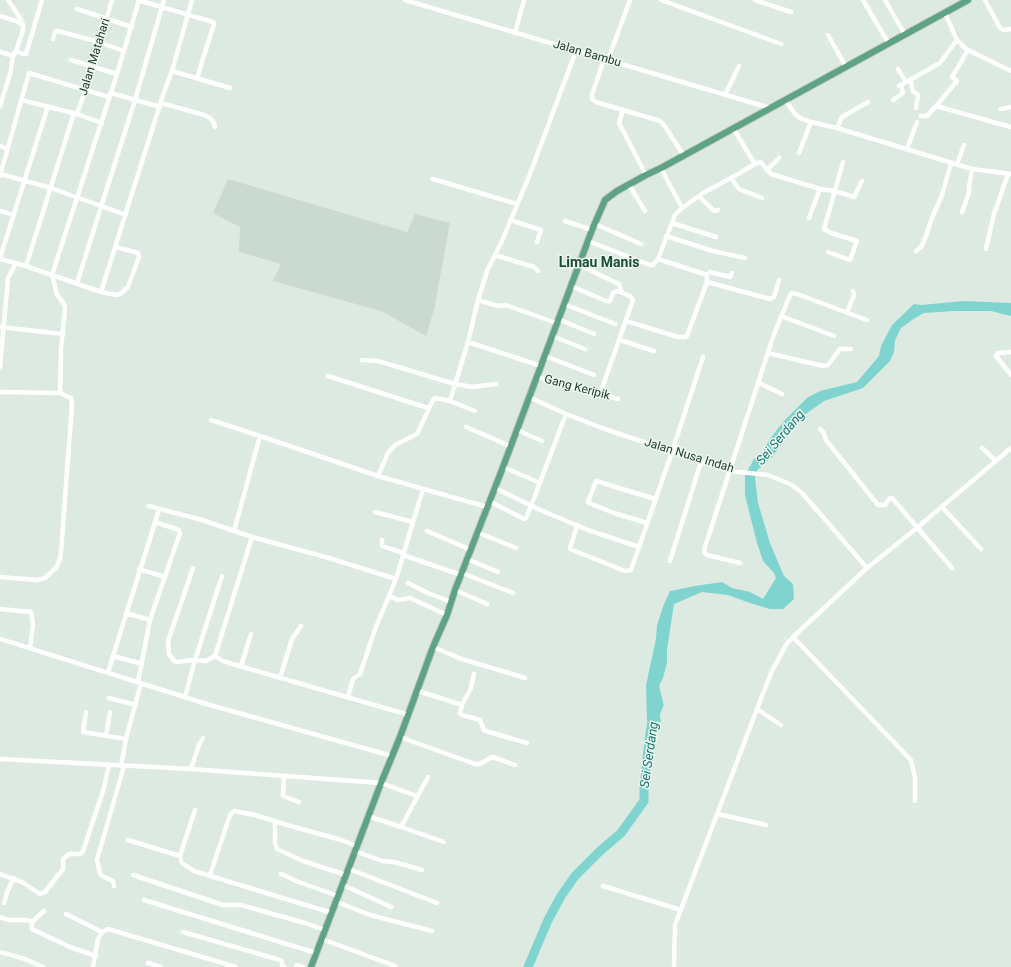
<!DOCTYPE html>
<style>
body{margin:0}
canvas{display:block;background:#ddeae1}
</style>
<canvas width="1011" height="967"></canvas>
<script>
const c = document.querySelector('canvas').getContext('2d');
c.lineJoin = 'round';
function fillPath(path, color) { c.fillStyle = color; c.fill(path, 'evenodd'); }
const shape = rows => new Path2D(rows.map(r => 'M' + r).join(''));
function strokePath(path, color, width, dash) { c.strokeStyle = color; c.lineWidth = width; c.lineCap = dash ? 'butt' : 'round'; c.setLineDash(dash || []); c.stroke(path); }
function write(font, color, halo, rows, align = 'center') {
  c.font = font + ' Roboto,sans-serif'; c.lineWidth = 3; c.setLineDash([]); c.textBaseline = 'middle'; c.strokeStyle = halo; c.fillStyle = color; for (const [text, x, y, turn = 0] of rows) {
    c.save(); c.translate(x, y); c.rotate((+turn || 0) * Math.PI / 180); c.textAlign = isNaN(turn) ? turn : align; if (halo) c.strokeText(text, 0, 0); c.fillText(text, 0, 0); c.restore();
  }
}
fillPath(shape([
 [228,179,407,232,415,214,450,223,434,310,426,336,381,311,273,281,281,264,239,252,240,227,213,213]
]), '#cbdad0');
fillPath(shape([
 [964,301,1011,303,1011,316,991,311,954,311,924,313,915,318,901,328,895,340,894,352,890,361,863,388,824,401,803,416,772,457,758,469,755,478,758,503,770,543,784,576,793,584,794,599,783,609,770,609,750,603,728,595,702,592,674,604,667,649,667,663,663,678,658,688,658,704,661,722,647,721,646,685,656,639,657,625,664,604,670,591,695,586,722,582,732,588,750,592,763,599,776,578,774,573,763,561,757,543,745,495,745,475,754,459,762,454,769,440,784,421,807,398,820,391,857,382,879,356,881,346,892,325,914,304,921,305]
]), '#7fd4d0');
strokePath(shape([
 [528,967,548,920,561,896,575,876,599,852,621,833,644,801,644,788,649,740,652,721,659,705,655,688]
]), '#7fd4d0', 9);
const major = shape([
 [311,967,381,783,400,737,433,647,447,615,455,590,503,467,592,230,605,200,617,191,646,175,661,168,968,0]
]);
strokePath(major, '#c0c8c4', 8);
strokePath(shape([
 [8,0,20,18,23,25,23,30,16,51],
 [138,0,213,22,214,24,197,78],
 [405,0,770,108],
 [661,0,781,44],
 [755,0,791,12],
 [863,0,889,44],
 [885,0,905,35],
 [985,0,1000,28,1003,30,1011,29],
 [77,9,132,27],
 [945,13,957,40,966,49,1011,71],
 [0,16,16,21,23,25],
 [515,33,524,0],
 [828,35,846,67],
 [53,39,55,32,58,31,99,42,124,51],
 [968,50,952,77,957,81,936,106,1011,127],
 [0,52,13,56],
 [604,59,592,95,592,99,596,102,660,121,666,128,684,156],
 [71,60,117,74],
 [608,60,630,0],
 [898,69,906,82],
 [172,71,230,88],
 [910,79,913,91,918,95,916,108],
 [899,86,940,63,957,40],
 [111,93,160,107],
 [725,95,739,66],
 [21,100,77,114,102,123],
 [785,100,795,114,800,118,811,122,837,128,972,169,1011,174],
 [893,100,903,93,901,85],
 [161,103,204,115,210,118,214,123,215,127],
 [0,106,10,74,13,56,16,51,23,54,26,54,42,0],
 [1001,109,1011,107],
 [623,110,619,123,646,175],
 [77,114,92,70,112,0],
 [921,116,927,116,936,106],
 [733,128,755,164],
 [837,128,842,117,868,102],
 [0,146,8,149],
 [907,149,917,122],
 [799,153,811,122],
 [779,158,767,170,771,174,820,189,835,191,854,197,862,181],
 [957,164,964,145],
 [661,168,682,208],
 [0,174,51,188,126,215],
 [0,176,29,73,109,97],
 [731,178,739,189,762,198],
 [433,179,517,204],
 [629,185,645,211],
 [699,196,714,211,718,210],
 [0,211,14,215],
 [962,212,969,193,969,187,972,169],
 [809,218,820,189],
 [510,220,541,230,537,242],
 [565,221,592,230],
 [672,223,716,237],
 [595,224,641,244],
 [666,236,713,251,745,258],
 [588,241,650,265,653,265,658,259,675,215,682,208,703,193,731,178,755,164,761,162,767,170],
 [986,249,994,214,1008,174],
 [916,251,921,247,926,236,932,218,942,195,951,163],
 [828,252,850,260,857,241,831,233,824,229,843,162],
 [495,255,534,267,538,271],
 [0,258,48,106],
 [0,259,26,266,101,292,116,295,120,294,128,287,139,257,138,253,116,247],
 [658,259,707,275],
 [579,265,619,284,622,293],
 [26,266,74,113],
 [707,275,710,272,730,277,732,273],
 [707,282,770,299,774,297,779,280],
 [77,283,135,100,164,0],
 [571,286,606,301,610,301,613,293,617,291,630,296,633,300,600,394],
 [101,292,163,95,172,71,192,0],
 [564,304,615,324],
 [847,313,854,295,853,291],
 [781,316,834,336],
 [558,319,594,334],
 [626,321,678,337,685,337,687,336,707,282,707,275],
 [556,323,506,305,498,306,478,300,487,271,502,241,530,174,576,51],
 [0,327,63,334],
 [552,336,585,349],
 [620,340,654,351],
 [468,342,541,366],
 [1011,352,998,353,996,356,1011,375],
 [768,353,823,366,828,365,840,349,851,349],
 [545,356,594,375],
 [362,360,378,361,455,384,472,387,496,384],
 [0,367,8,278,16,263],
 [328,376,428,408],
 [537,377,618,399],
 [759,383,782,394],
 [0,392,60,393,71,398,72,405,61,552,60,559,56,568,45,578,37,580,0,577],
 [60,393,61,350,65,308,64,304,57,295,52,275,117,74,139,0],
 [529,397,566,414,602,428,720,468,730,471,768,475,792,485,802,493,867,568],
 [475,411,450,401,468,342,478,300],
 [211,420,260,436],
 [466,427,510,446],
 [820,429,824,433,826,440,878,505,885,505,890,498,892,498,952,568],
 [517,430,542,441],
 [982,448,995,460],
 [503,467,540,483],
 [378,476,388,453,395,445,417,434,433,400,435,398,450,401],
 [495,488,538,509,588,530,639,547],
 [489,501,524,519,526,518,531,506,566,414],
 [149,506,202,520,252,537,329,558,396,579],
 [942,507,981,549],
 [375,512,413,522],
 [647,523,614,513,589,503,588,502,596,481,655,499],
 [577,525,570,549,625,571,631,570,672,452,703,357],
 [234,531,260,436,378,476,487,507],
 [427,531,471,550],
 [477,532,516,548],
 [252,537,215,656,221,660,229,663,409,715],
 [382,540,382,546,403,553],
 [403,555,461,575],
 [467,559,498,572],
 [670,561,701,462],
 [740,563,707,555,704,552,705,547,773,337,790,295,792,293,797,294,867,320],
 [193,568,168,641,169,654,174,661,178,662,191,660,206,661,215,656],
 [139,569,165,577],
 [462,573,513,593],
 [408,583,428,593,451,602],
 [455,590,487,604],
 [389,596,398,600,410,598,447,615],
 [0,609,31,612,33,625,30,648],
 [126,613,150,620],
 [793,637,911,760,915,778,915,801],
 [0,639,210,705,392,756],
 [433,647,459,658,525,678],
 [142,664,113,656,158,513],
 [241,666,251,634],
 [108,673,113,656],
 [280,678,292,639,301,626],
 [138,682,150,620,180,533,179,530,155,522],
 [418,691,462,705,471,688,474,674],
 [185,697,195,660,222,576],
 [348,697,353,679,360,674,374,632,396,579,423,489],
 [109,698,136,705],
 [462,705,460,713,462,715,480,720,484,730,486,731,527,743],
 [757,709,781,725],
 [86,712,83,732,126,739],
 [106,736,110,712],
 [400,737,475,764,480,764,492,757,515,765],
 [0,759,191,769,381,783,417,796],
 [121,766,126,739,141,683],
 [191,769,199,745,203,738],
 [284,776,283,796,299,802],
 [195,810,180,856,182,863,194,871,332,913],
 [718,814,766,825],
 [368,816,401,827,428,777],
 [275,821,275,842,277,849,303,861,346,875],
 [401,827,444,842],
 [128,840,180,856],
 [355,851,382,861,394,862,422,870],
 [349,869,437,903],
 [0,874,22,882,40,894,45,892,63,869,63,859,69,854,80,854,83,851,104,788,109,765],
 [281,874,296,881,338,896],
 [133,875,223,905,241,905,305,923,325,930],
 [210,875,230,815,234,811,255,815,287,825,338,839,357,846],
 [343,885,391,907],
 [114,886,113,881,102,876,100,873,97,860,124,766],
 [603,886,681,910],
 [144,900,316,953],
 [337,902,370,915,432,931],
 [4,903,7,892,14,878],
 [66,914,102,932],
 [0,917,8,920,27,920,32,922,44,911],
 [32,922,32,929,70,947,96,956],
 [183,932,280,960,282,961,282,966,285,967],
 [322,939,395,966],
 [0,952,25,959,43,967],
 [148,963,161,967],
 [93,967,98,939,102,932,108,929,236,967],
 [296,967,297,965,303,967],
 [674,967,675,925,757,709,772,671,786,645,793,637,867,568,918,527,1011,448]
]), '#fff', 4.5);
strokePath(major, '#5ea383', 6);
write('12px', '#1e3a2d', '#edf7f0', [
 ["Jalan Bambu",587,54,16],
 ["Jalan Matahari",95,57,-73],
 ["Gang Keripik",577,388,15],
 ["Jalan Nusa Indah",689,456,17]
]);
write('italic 13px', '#147a75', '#edf7f0', [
 ["Sei Serdang",781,438,-50],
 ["Sei Serdang",650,755,-82]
]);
write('bold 14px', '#194d35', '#edf7f0', [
 ["Limau Manis",599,263]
]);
</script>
